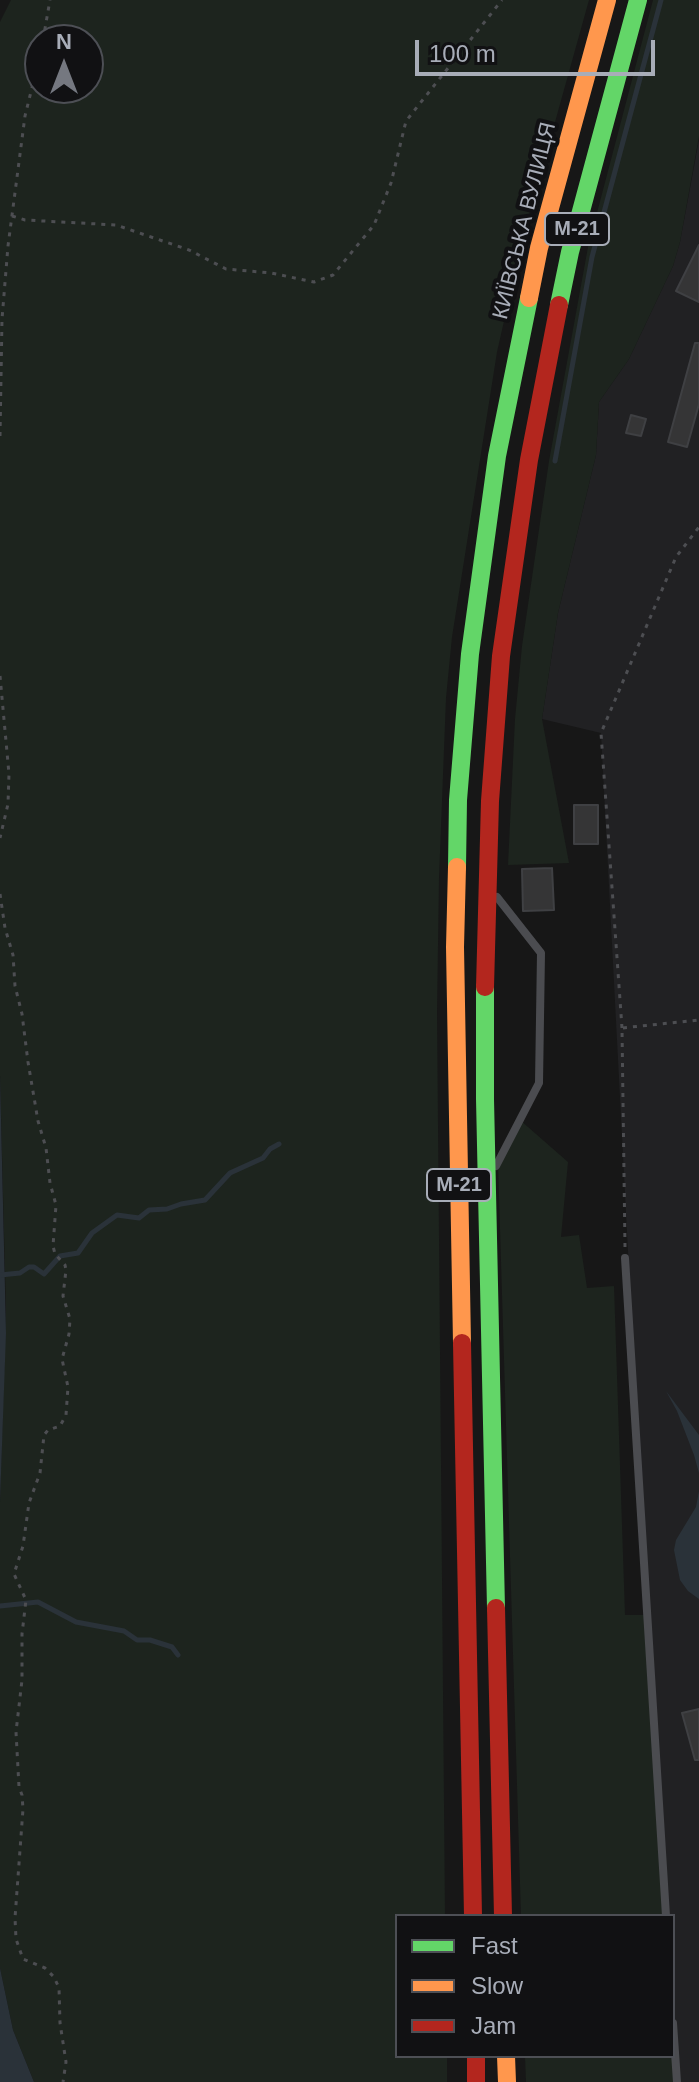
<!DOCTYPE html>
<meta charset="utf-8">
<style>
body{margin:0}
#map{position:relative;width:699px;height:2082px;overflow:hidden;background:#171717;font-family:Arial,sans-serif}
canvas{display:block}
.legend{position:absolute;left:395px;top:1914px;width:280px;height:144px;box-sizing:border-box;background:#111113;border:2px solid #4d4f55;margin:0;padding:10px 14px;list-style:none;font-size:24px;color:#a8adb8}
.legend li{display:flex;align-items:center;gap:16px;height:40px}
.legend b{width:40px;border:2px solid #4d4f55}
.north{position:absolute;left:24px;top:24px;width:80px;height:80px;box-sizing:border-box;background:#111113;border:2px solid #4d4f55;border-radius:50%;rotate:0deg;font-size:22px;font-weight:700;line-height:32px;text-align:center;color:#a8adb8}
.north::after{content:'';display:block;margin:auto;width:28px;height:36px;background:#757880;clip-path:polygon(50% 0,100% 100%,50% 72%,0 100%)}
.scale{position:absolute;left:415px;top:40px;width:240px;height:36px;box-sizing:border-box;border:4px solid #a8adb8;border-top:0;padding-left:10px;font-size:24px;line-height:28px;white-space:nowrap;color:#a8adb8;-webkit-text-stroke:6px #111113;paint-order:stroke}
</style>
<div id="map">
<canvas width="699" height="2082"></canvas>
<ul class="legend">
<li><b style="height:10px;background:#63d668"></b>Fast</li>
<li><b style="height:10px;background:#ff974d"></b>Slow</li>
<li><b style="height:10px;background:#b3261e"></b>Jam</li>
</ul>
<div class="north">N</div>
<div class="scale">100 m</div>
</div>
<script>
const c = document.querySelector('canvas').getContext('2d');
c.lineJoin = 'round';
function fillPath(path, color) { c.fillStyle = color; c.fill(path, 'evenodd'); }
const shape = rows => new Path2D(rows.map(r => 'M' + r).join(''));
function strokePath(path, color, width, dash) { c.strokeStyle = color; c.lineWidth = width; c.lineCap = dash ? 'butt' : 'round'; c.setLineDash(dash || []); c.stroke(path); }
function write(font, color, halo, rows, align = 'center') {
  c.font = font + ' Arial,sans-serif'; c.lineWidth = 8; c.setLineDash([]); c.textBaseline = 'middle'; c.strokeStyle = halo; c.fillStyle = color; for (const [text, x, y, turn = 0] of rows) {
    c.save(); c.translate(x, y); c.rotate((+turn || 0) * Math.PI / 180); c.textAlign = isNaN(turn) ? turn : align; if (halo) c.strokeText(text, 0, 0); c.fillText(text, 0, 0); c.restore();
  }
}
fillPath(shape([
 [699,140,699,2082,677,2082,673,2024,673,1916,666,1916,647,1615,601,733,542,719,558,613,596,455,599,402,629,359,673,266,680,242]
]), '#212123');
fillPath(shape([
 [11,0,589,0,523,237,497,352,452,637,446,698,439,878,437,1012,445,1916,397,1916,397,2056,447,2056,447,2082,34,2082,13,2030,0,1968,0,1502,6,1309,0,1076,0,22],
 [40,40,88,40,88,88,40,88],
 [653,0,699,0,699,136,680,242,673,266,629,359,599,402,596,455,558,613,542,719,569,863,508,865,515,719,522,646,549,461,588,247],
 [520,1120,568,1162,561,1237,579,1235,587,1288,614,1286,625,1615,647,1615,665,1916,521,1916,498,1163],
 [525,2056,673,2056,676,2082,526,2082]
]), '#1d241e');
fillPath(shape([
 [0,1076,6,1333,0,1502],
 [666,1391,699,1435,699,1473,694,1455,677,1411],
 [699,1491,699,1599,688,1591,680,1580,674,1550,676,1540,696,1507],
 [0,1968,13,2030,34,2082,0,2082]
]), '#2a3239');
strokePath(shape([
 [555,461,592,257,661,0],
 [0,1275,20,1273,29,1267,34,1267,44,1274,60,1256,78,1253,92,1233,117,1215,139,1218,149,1210,167,1209,181,1204,205,1200,230,1173,263,1158,270,1149,279,1144],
 [0,1606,38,1602,76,1622,124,1631,137,1640,150,1640,172,1647,178,1655]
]), '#2a3239', 5);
const building = shape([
 [699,245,699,302,676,291,699,245],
 [695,343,699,343,699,404,687,447,668,442,695,343],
 [631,415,646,419,641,436,626,433,631,415],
 [574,805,598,805,598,844,574,844,574,805],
 [552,868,554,910,523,911,522,869,552,868],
 [699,1709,699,1760,695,1760,682,1713,699,1709]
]);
fillPath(building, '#353536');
strokePath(building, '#3f4043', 2);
strokePath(shape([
 [43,40,50,0],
 [12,216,25,220,116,225,189,250,226,269,271,273,314,282,333,275,374,225,391,183,406,121,502,0],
 [0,436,2,319,8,246,25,116,40,55],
 [0,676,9,774,8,804,0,838],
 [0,894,5,928,13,955,15,986,22,1014,28,1062,38,1121,46,1148,50,1183,56,1205,53,1246,55,1254,65,1265,66,1270,63,1296,70,1319,69,1334,62,1359,68,1387,66,1415,60,1426,48,1430,44,1435,40,1473,29,1503,23,1546,14,1574,26,1600,22,1634,22,1680,16,1732,19,1787,22,1795,23,1809,15,1918,16,1939,23,1959,45,1968,54,1977,59,1988,60,2023,66,2062,63,2082],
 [622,1028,601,733,676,557,699,527],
 [625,1247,622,1028,699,1020]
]), '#4d4e52', 3, [4, 6]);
strokePath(shape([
 [496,1166,539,1083,541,953,497,897],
 [625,1258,666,1916],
 [673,2023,677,2082]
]), '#4b4c50', 8);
strokePath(shape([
 [559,305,570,252,638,0],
 [457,867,458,800,470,654,497,456,529,298],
 [485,987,485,1099,496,1608]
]), '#63d668', 18);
strokePath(shape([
 [529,298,539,248,607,0],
 [457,867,455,947,462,1343],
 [506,2056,507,2082]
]), '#ff974d', 18);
strokePath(shape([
 [485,987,490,801,501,656,529,460,559,305],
 [462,1343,473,1916],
 [496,1608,503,1916],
 [476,2056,476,2082]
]), '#b3261e', 18);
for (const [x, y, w] of [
 [577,229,64],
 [459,1185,64]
]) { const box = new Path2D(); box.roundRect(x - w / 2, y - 16, w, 32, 6); c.fillStyle = '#111113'; c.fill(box); strokePath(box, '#a8adb8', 2); }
write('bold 20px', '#a8adb8', null, [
 ["М-21",577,229],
 ["М-21",459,1185]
]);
write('22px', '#a8adb8', '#111113', [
 ["КИЇВСЬКА ВУЛИЦЯ",525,221,-76]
]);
</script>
